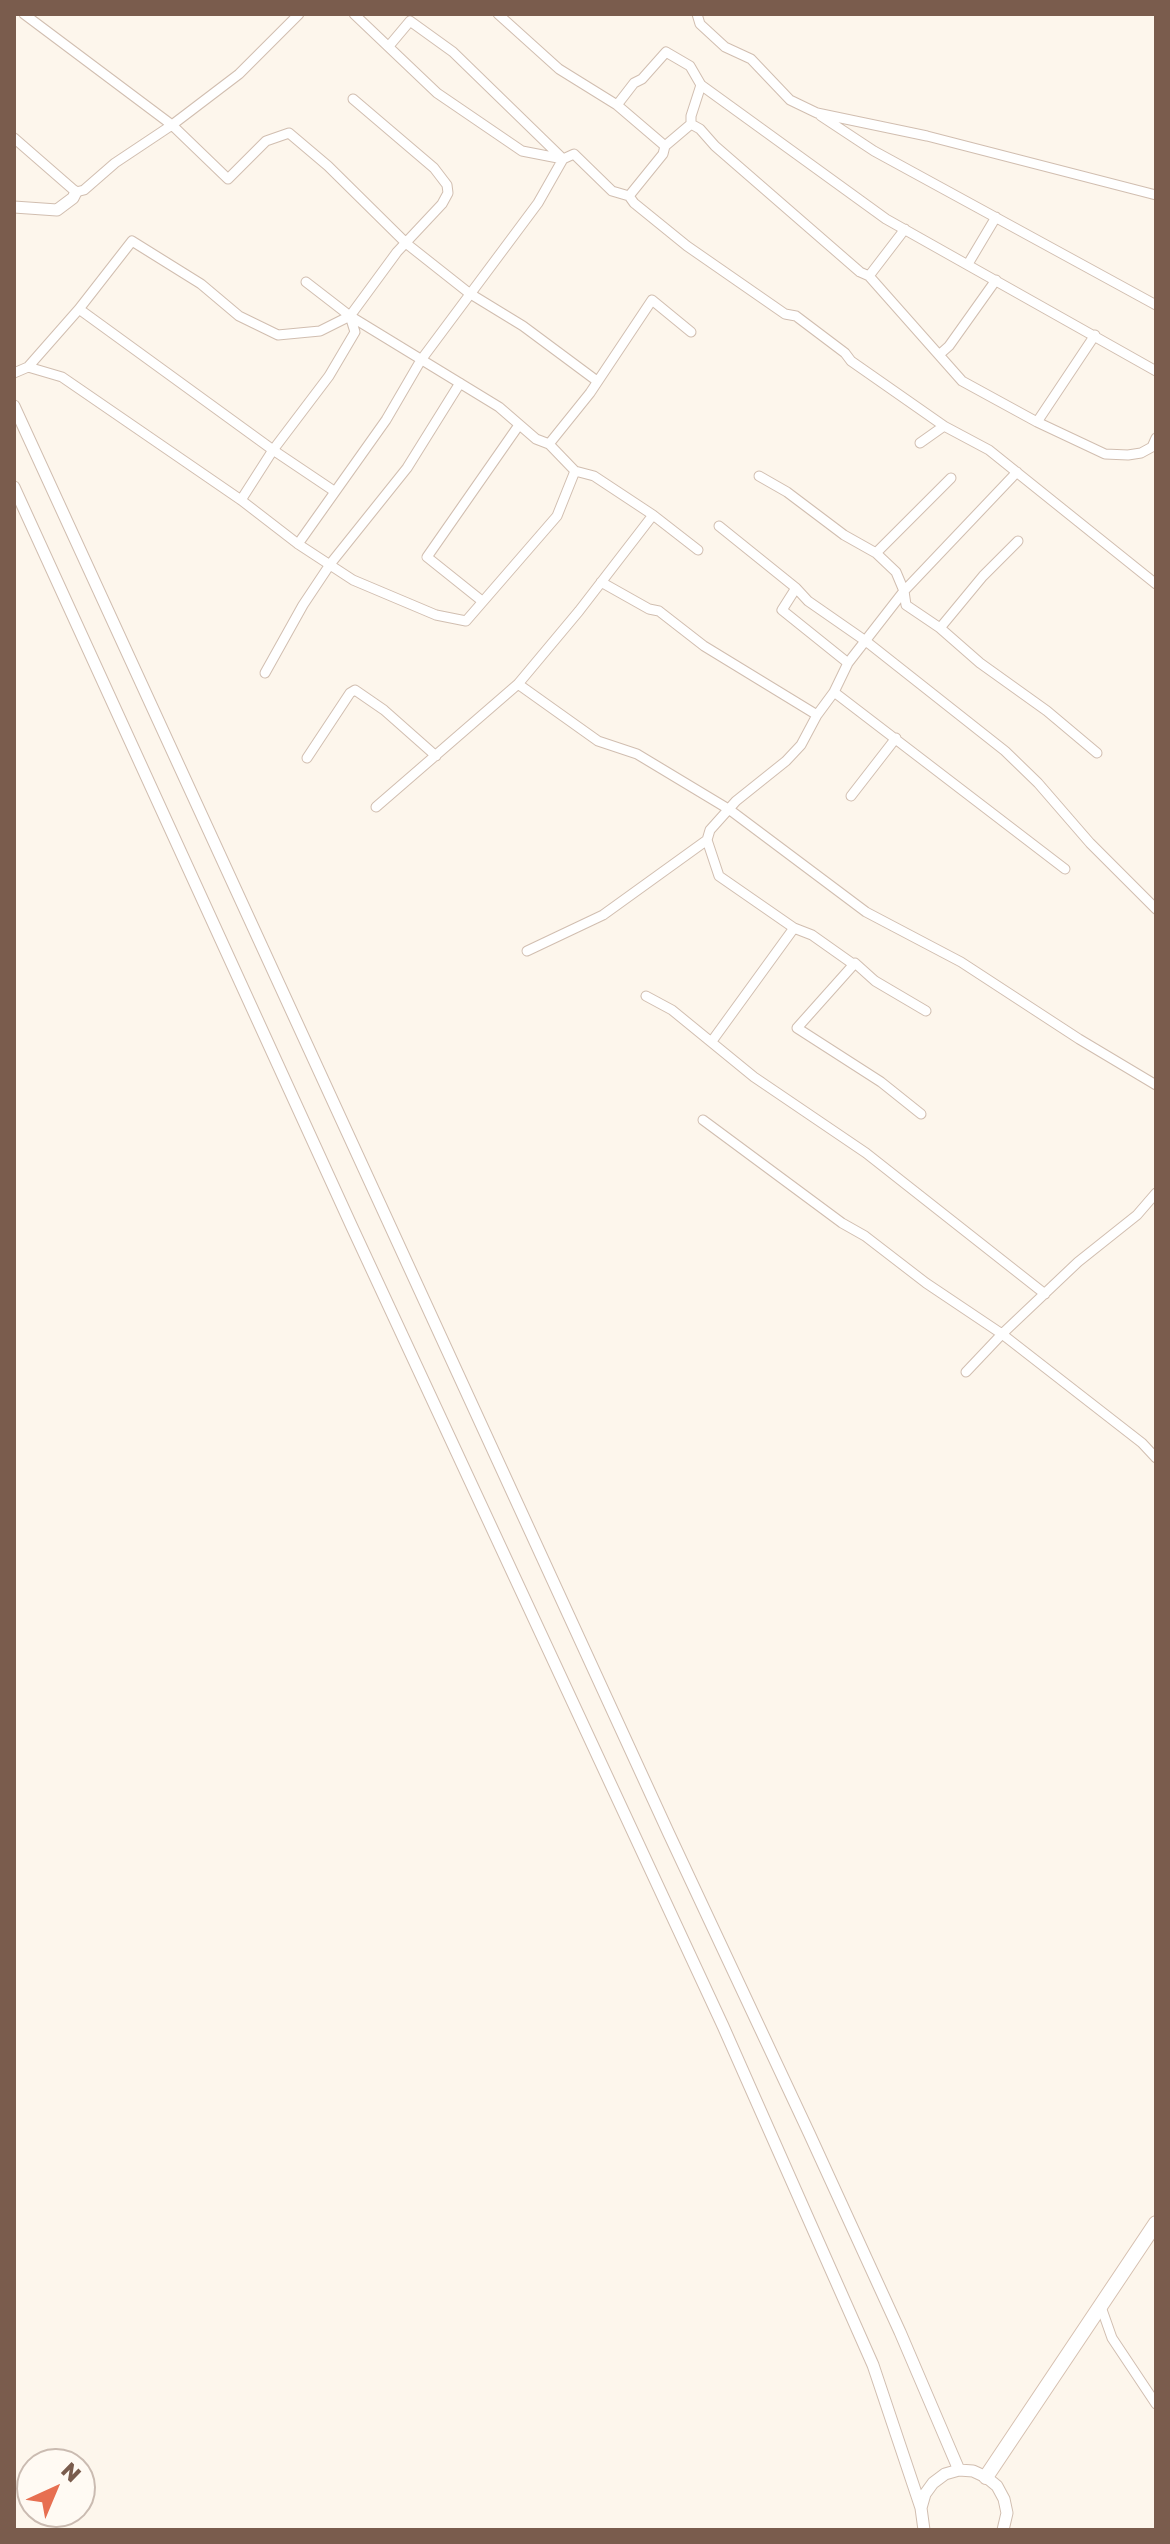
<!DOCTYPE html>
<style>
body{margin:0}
#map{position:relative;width:1170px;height:2544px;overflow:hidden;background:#fdf6ec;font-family:"Golos Text",sans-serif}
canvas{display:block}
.frame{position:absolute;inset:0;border:16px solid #7a5c4d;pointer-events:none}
.north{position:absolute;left:16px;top:2448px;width:80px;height:80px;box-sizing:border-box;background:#fffaf3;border:2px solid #cabbb1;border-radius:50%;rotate:44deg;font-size:22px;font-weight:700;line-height:32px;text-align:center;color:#7a5c4d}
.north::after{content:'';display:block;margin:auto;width:28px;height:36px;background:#e76f51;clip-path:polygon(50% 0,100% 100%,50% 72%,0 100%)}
</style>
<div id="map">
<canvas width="1170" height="2544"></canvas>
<div class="frame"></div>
<div class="north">N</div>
</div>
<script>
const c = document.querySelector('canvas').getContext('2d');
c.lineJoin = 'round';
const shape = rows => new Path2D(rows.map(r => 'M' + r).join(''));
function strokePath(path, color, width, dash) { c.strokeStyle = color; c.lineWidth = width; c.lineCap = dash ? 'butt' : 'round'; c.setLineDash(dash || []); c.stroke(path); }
const minor = shape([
 [24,14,172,125,228,179,266,141,289,133,328,166,407,244,469,293,523,326,597,381],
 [354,14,437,93,522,151,563,159,574,154,612,191,629,196,634,203,687,246,785,314,796,316,845,353,851,361,944,426,989,450,1156,584],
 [498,14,559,69,617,105,665,146],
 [697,14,700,24,725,47,751,59,790,100,817,113,927,136,1156,195],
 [617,105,634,83,642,79,666,52,690,66,701,85,886,219,1156,371],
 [821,116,874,151,1156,305],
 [691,124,700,129,715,146,860,272,869,276,962,381,1037,422,1105,454,1128,455,1141,453,1152,447,1156,438],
 [14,138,76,192,84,190,115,163,172,125,239,74,299,14],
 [629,196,663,154,665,146,691,124,691,116,701,85],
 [968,264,996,217],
 [869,276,905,229],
 [306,282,350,316,499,407,536,439,549,444,575,471,594,476,653,515,698,550],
 [79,309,273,450,334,491],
 [940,354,949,346,996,280],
 [28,367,62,377,241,500,298,544,353,580,436,615,466,621,557,516,575,471],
 [14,373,28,367,79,309,132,241,201,284,239,316,278,335,320,331,350,316],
 [1037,422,1095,335],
 [920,443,944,426],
 [549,444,590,393,652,300,691,332],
 [759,476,787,492,844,535,876,553,896,572,904,591,906,605,940,628,980,663,1047,711,1097,753],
 [241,500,273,450,329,376,355,332,350,316,397,252,442,204,448,193,447,185,434,168,353,99],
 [719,526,796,588,808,601,867,642,1005,751,1038,783,1090,843,1156,909],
 [298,544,386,420,421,360,538,203,563,159,453,52,410,21,389,46],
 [876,553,951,478],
 [601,582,649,609,659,611,704,646,817,715],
 [796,588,782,610,848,663],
 [482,601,427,557,519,425],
 [940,628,983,576,1018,541],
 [265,673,303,605,331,563,407,468,460,383],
 [518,684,598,741,637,754,730,810,866,912,961,962,1079,1039,1156,1085],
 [834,692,1065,869],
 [307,758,350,693,355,690,384,710,436,756],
 [851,796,896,738],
 [376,807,518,684,579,611,653,515],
 [707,840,719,876,794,928,812,935,853,964],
 [527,951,603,915,707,840,710,830,736,801,786,761,801,745,817,715,834,692,848,663,904,591,1017,472],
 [646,996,672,1010,754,1077,866,1153,1045,1294],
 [712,1041,794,928],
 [921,1114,881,1082,797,1028,855,963,875,981,926,1011],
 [703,1120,842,1223,865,1236,926,1283,1002,1334,1142,1443,1156,1458],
 [966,1372,1002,1334,1078,1262,1137,1215,1156,1193],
 [1100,2304,1112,2338,1156,2404]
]);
const tertiary = shape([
 [14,207,57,210,73,198,76,192],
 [14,406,669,1834,809,2133,900,2332,959,2470],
 [14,487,352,1227,723,2026,873,2365,921,2508],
 [924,2530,921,2508,925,2494,933,2483,945,2474,959,2470,973,2471,986,2477,997,2486,1004,2499,1007,2513,1003,2530]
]);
const secondary = shape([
 [986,2477,1156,2223]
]);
strokePath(minor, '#d1beb0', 11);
strokePath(tertiary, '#d1beb0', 13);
strokePath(secondary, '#d6c0b0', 16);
strokePath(minor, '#fff', 9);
strokePath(tertiary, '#fff', 11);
strokePath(secondary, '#fff', 14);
</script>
